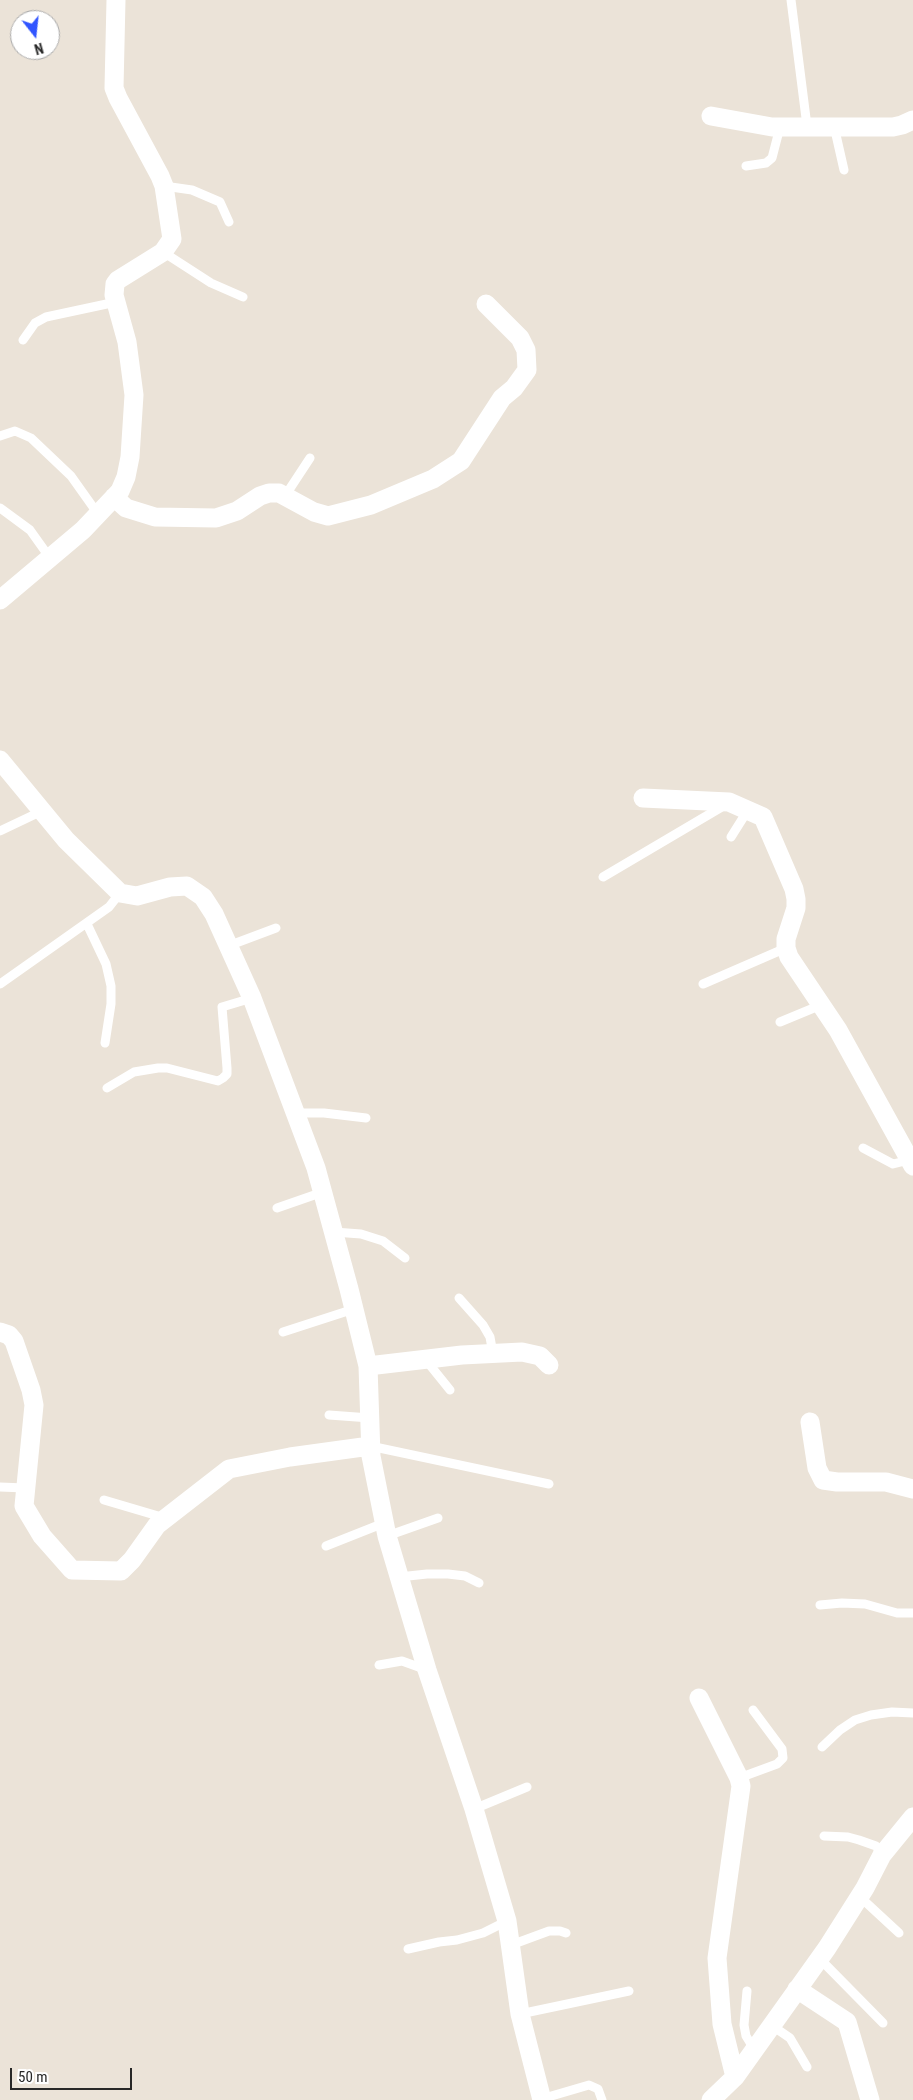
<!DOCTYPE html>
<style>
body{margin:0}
#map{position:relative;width:913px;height:2100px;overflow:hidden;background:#ebe3d8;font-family:"Roboto Condensed",sans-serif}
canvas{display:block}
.north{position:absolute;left:10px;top:10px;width:50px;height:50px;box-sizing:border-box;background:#fff;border:1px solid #a9a9a9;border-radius:50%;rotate:164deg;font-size:14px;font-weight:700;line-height:20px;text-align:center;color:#282828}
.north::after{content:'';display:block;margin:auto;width:18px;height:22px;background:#3155ff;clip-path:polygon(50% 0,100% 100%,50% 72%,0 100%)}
.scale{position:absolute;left:10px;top:2068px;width:122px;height:22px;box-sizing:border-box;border:2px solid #282828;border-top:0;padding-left:6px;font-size:15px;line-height:18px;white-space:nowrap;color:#282828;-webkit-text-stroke:4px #fff;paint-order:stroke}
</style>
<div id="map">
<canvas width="913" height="2100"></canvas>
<div class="north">N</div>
<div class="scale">50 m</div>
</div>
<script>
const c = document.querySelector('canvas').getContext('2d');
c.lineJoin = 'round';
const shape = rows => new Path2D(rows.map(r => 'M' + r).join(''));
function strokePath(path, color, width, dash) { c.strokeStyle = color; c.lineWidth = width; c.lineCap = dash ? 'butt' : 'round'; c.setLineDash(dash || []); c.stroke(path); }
strokePath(shape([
 [791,0,807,126],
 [834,126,844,170],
 [746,166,766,163,772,158,780,127],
 [164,186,192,190,220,202,229,222],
 [163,252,211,283,243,297],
 [23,340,35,323,46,317,116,302],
 [0,436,15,431,31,438,71,476,98,514],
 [285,496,310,458],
 [0,508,30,530,50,558],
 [0,831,42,811],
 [731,837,748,810],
 [603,877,725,805],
 [87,924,106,964,111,986,111,1004,105,1043],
 [228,946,276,928],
 [0,984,109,907,120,893],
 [703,984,786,948],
 [780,1022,821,1005],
 [107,1088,134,1072,158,1068,167,1068,218,1081,223,1078,227,1074,227,1068,222,1007,252,998],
 [297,1113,324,1113,366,1118],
 [863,1148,893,1164,909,1160],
 [277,1208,323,1192],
 [334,1232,361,1234,383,1241,405,1258],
 [459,1298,483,1325,490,1337,493,1354],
 [283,1332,354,1309],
 [425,1359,450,1390],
 [329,1415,370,1418],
 [370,1446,549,1484],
 [0,1487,25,1488],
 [104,1500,165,1518],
 [387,1536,438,1518],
 [326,1546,384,1523],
 [399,1577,427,1574,448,1574,465,1576,479,1583],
 [820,1605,842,1603,865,1604,897,1613,913,1613],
 [379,1665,402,1661,427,1670],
 [822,1747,840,1730,855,1720,871,1715,892,1712,913,1713],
 [739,1778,777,1764,783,1758,782,1749,753,1710],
 [474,1809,527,1787],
 [824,1836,848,1837,859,1840,876,1846,882,1855],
 [859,1896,899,1933],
 [511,1945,549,1931,560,1931,566,1933],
 [408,1949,439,1942,457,1940,483,1933,507,1921],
 [819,1958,883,2023],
 [747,1991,744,2025,746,2036,754,2049],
 [520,2014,629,1991],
 [771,2025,790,2038,807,2067],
 [541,2099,589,2085,598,2089,602,2100]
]), '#fff', 9);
strokePath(shape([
 [711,116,772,127,893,127,902,125,913,120],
 [114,497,126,508,155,517,216,518,237,511,260,496,269,493,279,493,314,512,328,516,371,505,433,479,461,461,502,398,514,388,527,370,526,350,520,338,486,304],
 [0,600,83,530,120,491,126,477,130,457,134,395,127,342,114,295,115,284,118,280,163,252,172,239,164,186,160,176,118,98,114,88,116,0],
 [0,760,66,840,120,893,137,896,170,887,187,886,203,897,214,914,252,998,316,1168,349,1289,368,1366,371,1456,387,1536,427,1670,474,1809,507,1921,520,2014,542,2100],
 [643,798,729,802,763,817,794,889,796,899,796,908,786,939,786,948,789,957,838,1030,913,1166],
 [0,1332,9,1335,14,1341,31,1390,34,1405,24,1506,42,1536,72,1570,121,1571,132,1560,157,1525,229,1469,290,1457,370,1446],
 [368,1366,462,1355,522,1352,540,1356,549,1365],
 [810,1422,817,1468,823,1480,837,1482,886,1482,913,1489],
 [699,1698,739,1778,741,1786,717,1958,722,2024,735,2077],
 [797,1989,847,2022,870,2100],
 [711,2100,735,2077,827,1948,865,1888,882,1855,913,1817]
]), '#fff', 19);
</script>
